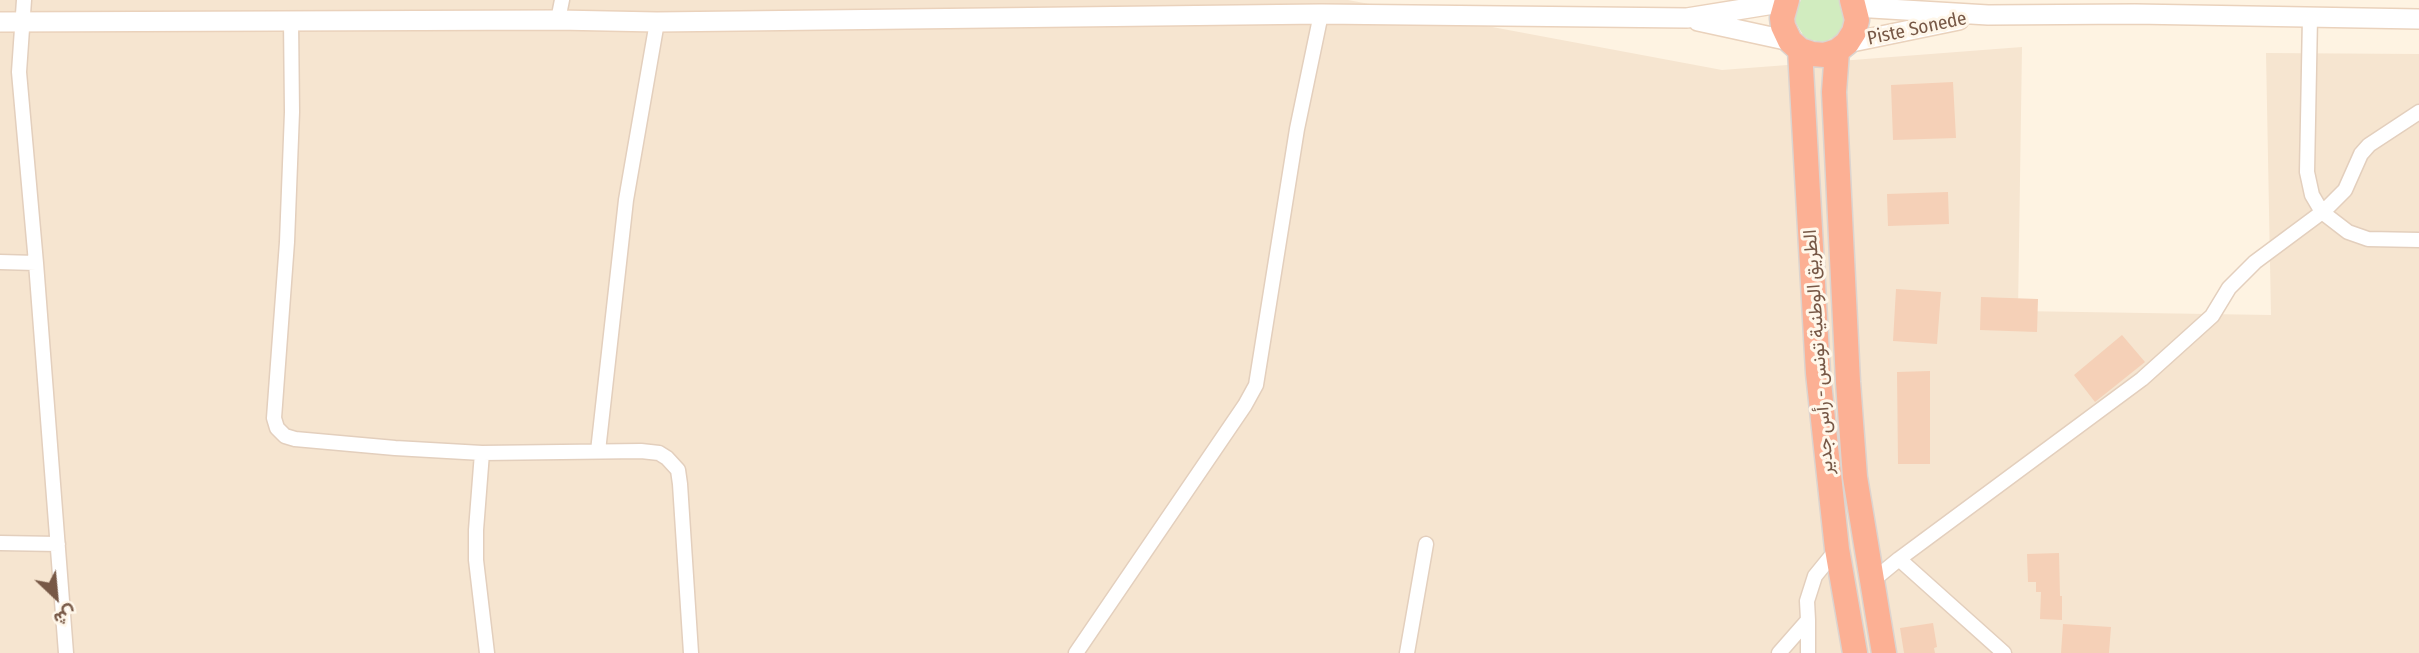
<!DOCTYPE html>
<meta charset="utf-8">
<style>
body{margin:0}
#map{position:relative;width:2419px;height:653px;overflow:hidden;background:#fef3e2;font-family:"Fira Sans Condensed",Vazirmatn,sans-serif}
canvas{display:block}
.north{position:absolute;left:21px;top:562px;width:70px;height:70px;-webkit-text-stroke:5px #fff7ea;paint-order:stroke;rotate:154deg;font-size:19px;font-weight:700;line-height:28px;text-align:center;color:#775846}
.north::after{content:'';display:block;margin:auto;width:24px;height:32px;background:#775846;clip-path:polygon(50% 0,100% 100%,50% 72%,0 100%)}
</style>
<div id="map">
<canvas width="2419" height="653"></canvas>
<div class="north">ش</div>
</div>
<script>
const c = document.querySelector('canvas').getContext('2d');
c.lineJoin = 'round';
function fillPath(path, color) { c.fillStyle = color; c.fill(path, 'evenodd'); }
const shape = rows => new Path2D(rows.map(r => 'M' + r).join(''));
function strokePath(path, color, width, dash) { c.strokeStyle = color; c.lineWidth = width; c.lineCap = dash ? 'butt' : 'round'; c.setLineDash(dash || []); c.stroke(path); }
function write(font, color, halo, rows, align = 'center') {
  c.font = font + ' "Fira Sans Condensed",Vazirmatn,sans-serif'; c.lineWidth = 6; c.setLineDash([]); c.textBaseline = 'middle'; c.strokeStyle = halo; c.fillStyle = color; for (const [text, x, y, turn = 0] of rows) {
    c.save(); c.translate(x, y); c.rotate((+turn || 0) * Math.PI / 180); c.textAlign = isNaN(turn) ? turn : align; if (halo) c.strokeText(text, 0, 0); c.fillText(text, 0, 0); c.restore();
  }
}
fillPath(shape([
 [0,0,1348,0,1722,70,2022,47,2018,311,2271,315,2266,53,2419,54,2419,653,0,653]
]), '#f6e5d0');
fillPath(shape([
 [1801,0,1840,0,1845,9,1844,27,1839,34,1825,42,1809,40,1803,35,1795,21,1795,13]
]), '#d1ecbf');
fillPath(shape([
 [1953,82,1956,138,1893,140,1891,85],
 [1948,192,1949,224,1888,226,1887,194],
 [1896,289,1941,292,1937,344,1893,341],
 [1981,297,2038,299,2037,332,1980,330],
 [2122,335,2145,362,2095,402,2074,375],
 [1930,371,1930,464,1898,464,1897,372],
 [2059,553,2060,596,2062,596,2062,620,2040,619,2041,592,2036,592,2036,582,2028,582,2027,554],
 [1933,623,1937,647,1934,648,1935,653,1904,653,1900,628],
 [2063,624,2111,627,2109,653,2061,653]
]), '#f5d0b7');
const street = shape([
 [2310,17,2307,172,2312,195,2322,212,2348,232,2368,239,2419,240],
 [291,20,292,112,287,242,274,418,277,428,285,436,295,439,395,448,482,453,641,451,659,453,667,458,678,470,680,484,691,653],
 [558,20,562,0],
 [0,262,36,263,19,72,24,0],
 [36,263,66,653],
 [598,451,626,200,657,22],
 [482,453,476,530,476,560,487,653],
 [0,543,58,544],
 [1899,559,2004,653],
 [1871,582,1899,559,2142,379,2212,316,2229,288,2255,262,2325,210,2345,190,2361,154,2369,145,2419,112],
 [1808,620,1808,653],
 [1076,653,1245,405,1256,385,1297,129,1321,14],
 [1407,653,1426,544],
 [1779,653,1808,620,1807,601,1815,576,1837,549]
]);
const secondary = shape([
 [1855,7,1988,15,2135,14,2419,19],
 [1698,21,1790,41],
 [0,22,558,20,657,22,1321,14,1687,18,1786,2],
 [1847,43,1959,20]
]);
const highway = shape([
 [1787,0,1782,18,1783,26,1790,41,1800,50,1812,54,1825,55,1837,51,1847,43,1854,32,1857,20,1852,0],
 [1800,50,1818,373,1837,549,1855,653],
 [1837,51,1834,92,1848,382,1855,477,1884,653]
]);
strokePath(street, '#e3cfbd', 17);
strokePath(secondary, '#ead2bc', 22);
strokePath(highway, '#dcd4cf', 27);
strokePath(street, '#fff', 14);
strokePath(secondary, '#fff', 19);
strokePath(highway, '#fcb094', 24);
write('19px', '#775846', '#fff7ea', [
 ["Piste Sonede",1917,29,-12],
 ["الطريق الوطنية تونس - رأس جدير",1819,352,-94]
]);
</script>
